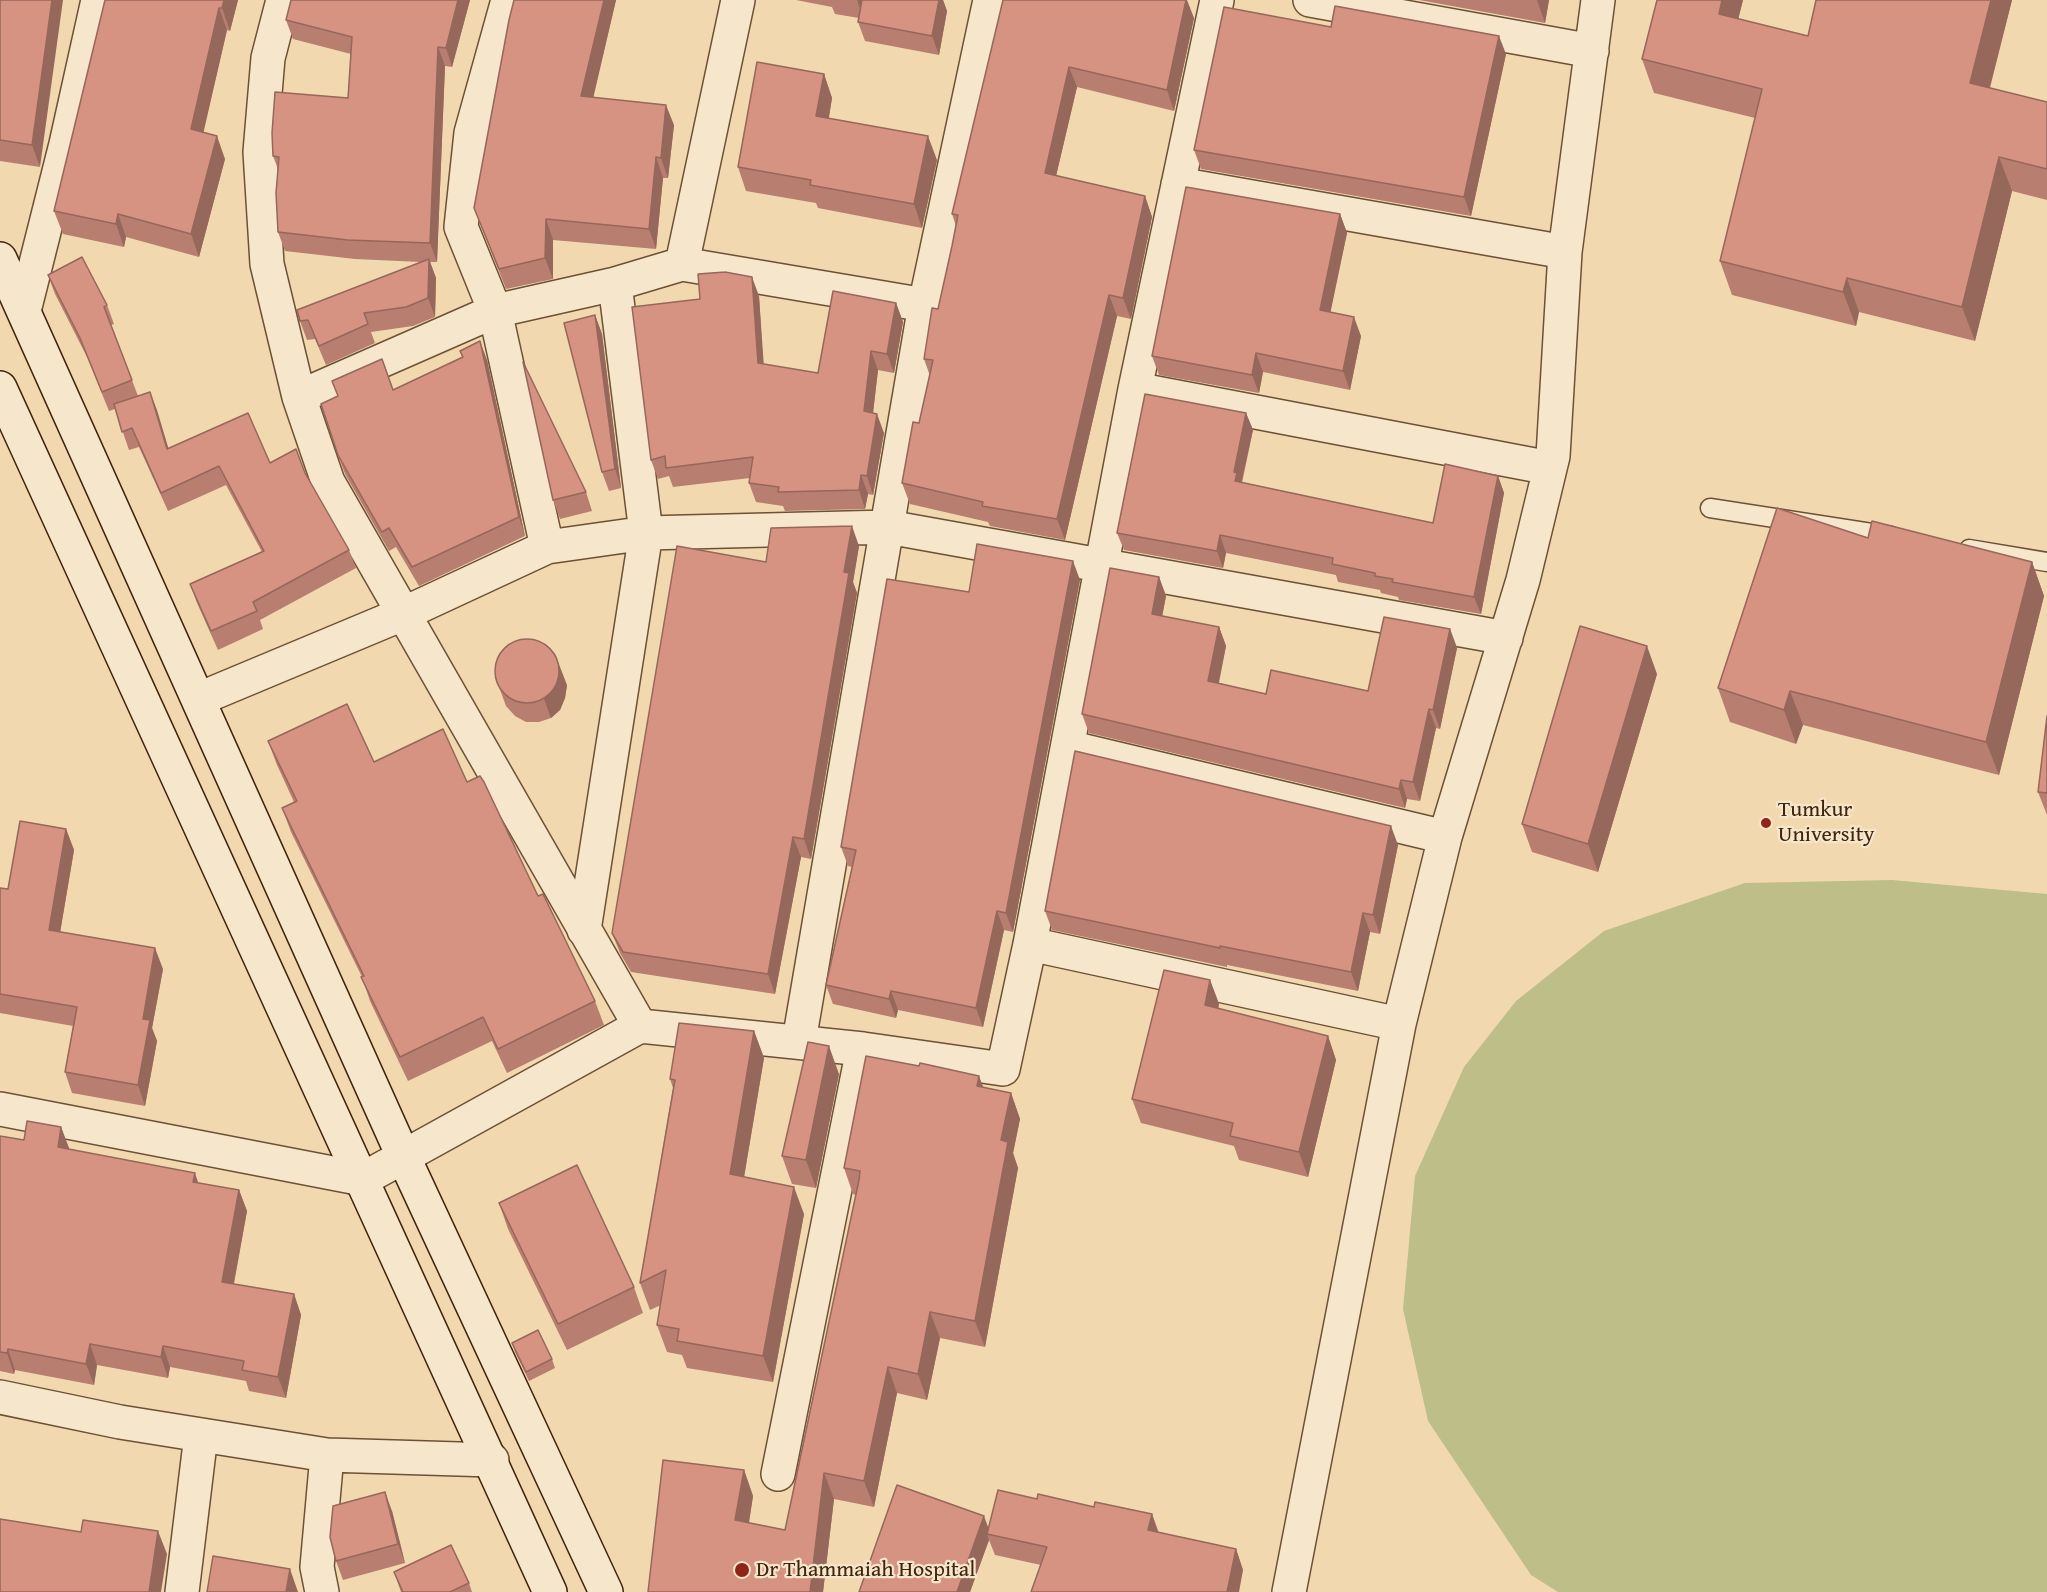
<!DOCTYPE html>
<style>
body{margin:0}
canvas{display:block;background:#f1d8af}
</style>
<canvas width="2047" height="1592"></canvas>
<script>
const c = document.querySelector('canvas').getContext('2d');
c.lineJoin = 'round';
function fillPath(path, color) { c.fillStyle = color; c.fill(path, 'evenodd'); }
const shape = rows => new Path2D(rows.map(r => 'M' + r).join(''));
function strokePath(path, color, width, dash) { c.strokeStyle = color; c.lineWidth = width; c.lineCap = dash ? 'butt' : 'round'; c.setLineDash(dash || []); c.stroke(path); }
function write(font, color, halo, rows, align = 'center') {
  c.font = font + ' "Gentium Book Plus",serif'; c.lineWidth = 4.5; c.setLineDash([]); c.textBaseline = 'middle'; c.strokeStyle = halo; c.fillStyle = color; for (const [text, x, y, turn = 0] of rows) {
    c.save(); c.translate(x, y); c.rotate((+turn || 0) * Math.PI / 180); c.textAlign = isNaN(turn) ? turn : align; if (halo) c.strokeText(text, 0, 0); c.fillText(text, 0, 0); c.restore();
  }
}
fillPath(shape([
 [1892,880,2047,894,2047,1592,1558,1592,1531,1575,1428,1421,1403,1309,1415,1176,1464,1067,1516,1001,1604,931,1745,883]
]), '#bebe88');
const service = shape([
 [1710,508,1891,536],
 [1969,549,2047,562]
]);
const minor = shape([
 [283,0,268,58,260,152,267,264,299,397,328,482,640,1026,863,1049,778,1474],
 [508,0,471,133,461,227,495,311,547,547],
 [1310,0,1592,51],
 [1178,184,1565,252],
 [682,264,738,0],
 [24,311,66,144,98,0],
 [1135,389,1550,468],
 [299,397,495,311,615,284,682,264,925,305],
 [199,699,405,613,547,547,646,533,888,527,1506,638],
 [1068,747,1445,837],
 [584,930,646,533,615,284],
 [1030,944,1399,1024],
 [799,1041,925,305,990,0],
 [863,1049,1003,1069,1030,944,1135,389,1217,0],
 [0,1109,363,1179,640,1026],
 [0,1397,120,1422,327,1455],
 [182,1592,201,1435],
 [322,1592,317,1567,327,1455,492,1460],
 [1289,1592,1399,1024,1445,837,1523,580,1553,456,1565,252,1598,0]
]);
const secondary = shape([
 [0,259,404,1158,606,1592],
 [0,388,550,1592]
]);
strokePath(service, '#6c5135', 21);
strokePath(minor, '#6c5135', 36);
strokePath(secondary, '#40240c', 36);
strokePath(service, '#f6e6cb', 18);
strokePath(minor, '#f6e6cb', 33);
strokePath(secondary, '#f6e6cb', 33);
fillPath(shape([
 [0,0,40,167,0,161],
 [105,0,238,0,230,31,227,30,203,132,225,159,199,257,126,237,124,247,63,234,54,211],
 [470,0,452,67,445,66,437,262,430,262,436,278,435,317,413,326,371,332,375,343,326,365,315,339,307,340,300,321,421,262,355,259,285,251,278,232,278,169,273,156,348,98,351,54,293,39,286,20],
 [514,0,616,0,593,97,674,125,668,178,663,178,656,249,553,240,553,279,506,289,474,208],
 [796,0,943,0,947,11,939,55,865,41,858,22,859,18,835,14,832,7],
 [1003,0,1194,18,1174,111,1077,87,1056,176,1145,196,1152,217,1131,319,1117,316,1065,540,990,526,988,522,910,504,902,483,919,423,930,376,924,359,938,309,952,246,956,226,952,214],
 [1419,0,1549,0,1545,23],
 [1657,0,1743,0,1738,19,1808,36,1816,0,2012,0,1990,88,2047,102,2047,200,2012,191,1975,341,1859,312,1856,326,1732,295,1720,261,1755,118,1654,93,1642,59],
 [1331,27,1506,54,1471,216,1201,169,1194,150],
 [824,74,832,98,829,118,937,160,922,228,818,208,816,203,746,191,738,167],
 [1340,214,1347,233,1330,312,1361,336,1350,390,1263,372,1259,393,1159,375,1152,356],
 [48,275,107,305,114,324,111,325,138,396,150,392,168,448,270,463,305,474,349,550,356,568,260,620,263,629,218,650,197,603,190,584,262,552,226,485,168,511,139,447,129,450,115,409,109,411,87,357,55,294],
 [759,296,763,364,818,373,896,303,903,322,894,373,878,370,873,413,884,433,873,495,868,494,865,509,785,511,783,506,756,502,749,483,750,478,673,487,669,476,658,479,651,460],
 [595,315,602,334,621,488,609,491,602,472],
 [460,351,487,360,525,536,419,586,396,547,389,551,345,474,338,455,393,390,462,357],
 [1246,413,1253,430,1242,483,1433,523,1498,476,1504,493,1481,614,1399,600,1398,597,1381,593,1380,590,1338,582,1336,575,1226,553,1223,568,1124,550,1117,533],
 [586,492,592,511,560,519,553,500],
 [1868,538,2032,562,2044,596,1999,775,1803,725,1796,744,1730,722,1718,688],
 [859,546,853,582,857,593,811,859,801,857,775,994,631,972,620,953,612,933,766,562],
 [1159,577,1166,596,1162,616,1219,627,1226,646,1219,683,1266,694,1368,691,1450,629,1457,648,1440,729,1436,728,1420,801,1407,799,1405,808,1089,733,1082,714],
 [1080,580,1013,932,1004,930,983,1027,898,1010,896,1018,833,1004,826,985,852,867,848,866,841,847,969,592],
 [1657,674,1598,872,1532,852,1522,824],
 [495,676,567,685,565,698,560,710,551,718,539,722,526,722,515,716,506,706],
 [2047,716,2047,815,2038,792],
 [268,741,374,762,467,782,538,896,595,1001,604,1025,507,1073,492,1041,408,1081,370,1001,362,977,291,832,282,808,294,802,277,765],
 [66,829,74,850,60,932,163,969,152,1028,157,1041,145,1106,72,1093,65,1072,73,1026,0,1013,0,888,8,889],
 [1398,845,1380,934,1370,932,1358,991,1227,965,1227,967,1052,930,1045,911],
 [1210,980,1219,1004,1218,1009,1328,1036,1336,1060,1308,1177,1239,1160,1234,1146,1141,1123,1132,1099],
 [754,1031,764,1058,744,1177,804,1214,773,1382,687,1368,682,1355,667,1352,657,1325,661,1305,650,1310,640,1283,673,1088,670,1079],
 [839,1074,816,1188,792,1184,782,1156],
 [983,1087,1011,1093,1020,1119,1013,1153,1018,1168,985,1347,940,1338,927,1400,897,1393,874,1507,834,1499,823,1592,648,1592,744,1470,753,1496,749,1523,785,1530,856,1195,853,1194,844,1168],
 [61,1127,69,1149,198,1183,239,1190,247,1211,234,1284,294,1294,301,1315,286,1398,249,1391,246,1381,170,1367,168,1378,97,1365,94,1385,15,1370,14,1374,0,1371,0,1136,24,1140],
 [499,1203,634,1287,643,1313,567,1350,508,1229],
 [512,1343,552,1359,555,1368,529,1381,515,1352],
 [1037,1499,1152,1514,1159,1533,1236,1549,1243,1570,1041,1565,995,1555,989,1540,970,1592,859,1592,989,1529],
 [392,1511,405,1563,343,1580,336,1561],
 [394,1572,469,1583,472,1592,401,1592]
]), '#b87e70');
fillPath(shape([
 [52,0,63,0,40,167,32,145],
 [224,0,238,0,230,31,222,8],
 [458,0,470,0,452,67,446,48],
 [604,0,616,0,589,116,581,96],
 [857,0,867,0,864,19],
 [939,0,943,0,947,11,939,55,932,36],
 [1186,0,1187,0,1194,18,1174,111,1167,90],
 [1537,0,1549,0,1545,23],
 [1722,0,1743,0,1731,48,1719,14],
 [1991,0,2012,0,1982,117,1970,83],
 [219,8,227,30,199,152,191,129],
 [1499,36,1506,54,1471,216,1464,197],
 [438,47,445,66,437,262,430,243],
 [1069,67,1077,87,1052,193,1045,173],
 [824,74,832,98,825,139,816,116],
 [666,105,674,125,668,178,661,158],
 [217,136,225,159,199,257,191,234],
 [928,136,937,160,922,228,914,204],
 [656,157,663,178,656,249,649,229],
 [1999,157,2012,191,1975,341,1962,307],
 [1145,196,1152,217,1131,319,1123,298],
 [118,214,126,237,124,247,116,224],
 [1340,214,1347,233,1327,329,1320,310],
 [546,219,553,240,553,279,545,258],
 [429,259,436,278,435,317,428,298],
 [752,277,759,296,765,382,758,363],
 [1847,278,1859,312,1856,326,1843,292],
 [1109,295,1117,316,1065,540,1057,519],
 [896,303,903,322,894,373,887,354],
 [595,315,602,334,621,488,615,469],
 [1354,317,1361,336,1350,390,1343,371],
 [480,341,487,360,525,536,519,517],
 [871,351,878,370,871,430,864,411],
 [1256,353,1263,372,1259,393,1252,375],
 [150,392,157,410,174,467,167,449],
 [1246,413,1253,430,1241,484,1235,481,1234,472],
 [877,414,884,433,873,495,867,476],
 [861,475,868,494,865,509,859,490],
 [1498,476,1504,493,1481,614,1474,597],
 [852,526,859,546,853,582,857,593,811,859,804,839,844,572],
 [1220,535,1226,553,1223,568,1217,551],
 [1073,561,1080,580,1013,932,1006,913],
 [2032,562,2044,596,1999,775,1986,742],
 [1159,577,1166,596,1159,633,1152,614],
 [1219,627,1226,646,1215,700,1208,681],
 [1450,629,1457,648,1440,729,1433,710],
 [1647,646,1657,674,1598,872,1588,844],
 [555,654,567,685,565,698,560,710,551,718,544,699],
 [1790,691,1803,725,1796,744,1784,710],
 [1429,709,1436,728,1420,801,1413,782],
 [1401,780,1407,799,1405,808,1399,789],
 [1391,826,1398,845,1380,934,1373,915],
 [66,829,74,850,57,951,49,930],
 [793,837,801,857,775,994,768,974],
 [997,911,1004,930,983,1027,976,1008],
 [1363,913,1370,932,1358,991,1351,972],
 [155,948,163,969,152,1028,157,1041,145,1106,138,1085,143,1019],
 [1210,980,1219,1004,1214,1030,1205,1005],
 [891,991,898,1010,896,1018,889,999],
 [754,1031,764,1058,740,1201,730,1174],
 [1328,1036,1336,1060,1308,1177,1299,1152],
 [829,1046,839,1074,816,1188,806,1160],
 [979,1076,989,1102,977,1086],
 [1011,1093,1020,1119,1013,1153,1018,1168,985,1347,975,1321,1001,1140],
 [61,1127,69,1148,65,1168,58,1147],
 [195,1173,202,1194,193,1182],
 [794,1187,804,1214,773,1382,763,1356],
 [239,1190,247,1211,230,1303,222,1282],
 [294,1294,301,1315,286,1398,278,1377],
 [930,1312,940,1338,927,1400,918,1374],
 [90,1344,97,1365,94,1385,86,1364],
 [163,1346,170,1367,168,1378,161,1357],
 [8,1349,15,1370,14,1374,7,1353],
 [888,1367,897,1393,874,1507,864,1481],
 [744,1470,753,1496,745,1546,735,1520],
 [824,1473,834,1499,823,1592,810,1592],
 [385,1492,392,1511,405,1563,398,1544],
 [1152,1514,1159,1535,1148,1530],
 [984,1516,991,1535,987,1534,989,1540,970,1592,957,1592],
 [158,1531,167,1554,161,1592,149,1592],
 [1236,1549,1243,1570,1239,1592,1227,1592],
 [290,1569,298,1592,286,1592]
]), '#96675b');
const building = shape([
 [0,0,52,0,32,145,0,140,0,0],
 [105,0,224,0,222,8,219,8,191,129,217,136,191,234,118,214,116,224,54,211,105,0],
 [291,0,458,0,446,48,438,47,430,243,348,240,278,232,276,193,279,157,273,156,272,133,275,92,348,98,352,37,286,20,291,0],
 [514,0,604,0,581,96,666,105,661,158,656,157,649,229,546,219,545,258,499,269,474,208,509,20,514,0],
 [862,0,939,0,932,36,858,22,862,0],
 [1003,0,1186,0,1167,90,1069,67,1045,173,1145,196,1123,298,1109,295,1057,519,982,506,983,502,902,483,913,422,919,423,933,360,924,359,932,308,938,309,952,246,958,215,952,214,1003,0],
 [1657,0,1722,0,1719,14,1808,36,1816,0,1991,0,1970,83,2047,102,2047,169,1999,157,1962,307,1847,278,1843,292,1720,261,1762,89,1642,59,1657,0],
 [1335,6,1499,36,1464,197,1194,150,1224,7,1331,27,1335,6],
 [757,62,824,74,816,116,928,136,914,204,810,185,811,180,738,167,757,62],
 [1186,187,1340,214,1320,310,1354,317,1343,371,1256,353,1252,375,1152,356,1186,187],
 [82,257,107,305,104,307,132,380,102,392,80,338,48,275,82,257],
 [429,259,428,298,406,307,364,313,368,324,319,346,308,320,300,321,297,310,429,259],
 [725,272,752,277,758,363,818,373,833,291,896,303,887,354,871,351,864,411,877,414,867,476,861,475,859,490,778,492,779,487,749,483,753,457,666,468,665,456,651,460,632,307,700,299,698,274,725,272],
 [595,315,615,469,602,472,564,323,595,315],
 [480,341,519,517,412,567,389,528,382,532,338,455,321,404,338,396,332,381,382,359,393,390,463,357,460,351,480,341],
 [523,362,586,492,553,500,523,362],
 [150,392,167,449,248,413,270,463,296,449,305,473,349,550,253,602,257,611,211,631,190,584,264,551,219,466,161,493,132,428,122,432,114,404,150,392],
 [1145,394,1246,413,1234,472,1237,473,1235,481,1433,523,1445,464,1498,476,1474,597,1392,582,1393,579,1375,576,1375,573,1332,564,1333,558,1220,535,1217,551,1117,533,1145,394],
 [1777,508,1868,538,1872,521,2032,562,1986,742,1790,691,1784,710,1718,688,1777,508],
 [852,526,844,572,849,573,804,839,793,837,768,974,623,952,612,933,677,546,766,562,771,528,852,526],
 [977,544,1073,561,1006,913,997,911,976,1008,891,991,889,999,826,985,856,850,841,847,887,579,969,592,977,544],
 [1110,568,1159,577,1152,614,1219,627,1208,681,1266,694,1271,670,1368,691,1384,617,1450,629,1433,710,1429,709,1413,782,1401,780,1399,789,1082,714,1110,568],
 [1580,626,1647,646,1588,844,1522,824,1580,626],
 '495 671a32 32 0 1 1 64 0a32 32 0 1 1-64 0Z',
 [347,704,374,762,443,729,467,782,480,776,484,782,538,896,543,894,595,1001,498,1049,483,1017,400,1057,361,977,364,976,282,808,297,801,268,741,347,704],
 [2047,716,2047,793,2038,792,2047,716],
 [1075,751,1391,826,1373,915,1363,913,1351,972,1220,946,1220,948,1045,911,1075,751],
 [20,821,66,829,49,930,155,948,143,1019,150,1020,138,1085,65,1072,77,1007,0,994,0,888,8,889,20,821],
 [1164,970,1210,980,1205,1005,1328,1036,1299,1152,1230,1136,1233,1123,1132,1099,1164,970],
 [679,1023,754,1031,730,1174,794,1187,763,1356,677,1341,679,1329,657,1325,666,1270,640,1283,675,1080,670,1079,679,1023],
 [808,1042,829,1046,806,1160,782,1156,808,1042],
 [866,1056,919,1066,920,1063,979,1076,977,1086,1011,1093,1001,1140,1008,1142,975,1321,930,1312,918,1374,888,1367,864,1481,824,1473,810,1592,648,1592,663,1460,744,1470,735,1520,785,1530,859,1180,860,1171,844,1168,866,1056],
 [27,1121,61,1127,58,1147,195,1173,193,1182,239,1190,222,1282,294,1294,278,1377,242,1370,244,1361,163,1346,161,1357,90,1344,86,1364,8,1349,7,1353,0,1352,0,1136,24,1140,27,1121],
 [577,1165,634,1287,558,1324,499,1203,577,1165],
 [538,1330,552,1359,526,1372,512,1343,538,1330],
 [897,1485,984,1516,957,1592,859,1592,897,1485],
 [998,1490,1037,1499,1038,1494,1094,1507,1095,1502,1152,1514,1148,1530,1236,1549,1227,1592,1031,1592,1047,1547,987,1534,998,1490],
 [385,1492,398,1544,336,1561,330,1537,333,1506,385,1492],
 [0,1519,81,1532,83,1520,158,1531,149,1592,0,1592,0,1519],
 [451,1545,469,1583,450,1592,403,1592,394,1572,451,1545],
 [213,1556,290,1569,286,1592,207,1592,213,1556]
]);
fillPath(building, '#d69382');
strokePath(building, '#96675b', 1.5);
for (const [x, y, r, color] of [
 [1766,823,6,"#8f2418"],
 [742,1570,8,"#8f2418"]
]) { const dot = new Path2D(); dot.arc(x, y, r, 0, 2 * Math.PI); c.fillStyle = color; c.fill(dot); strokePath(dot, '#f6e6cb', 2); }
write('22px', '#40240c', '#f6e6cb', [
 ["Tumkur",1778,810],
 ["University",1778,835],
 ["Dr Thammaiah Hospital",756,1570]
], 'left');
</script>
